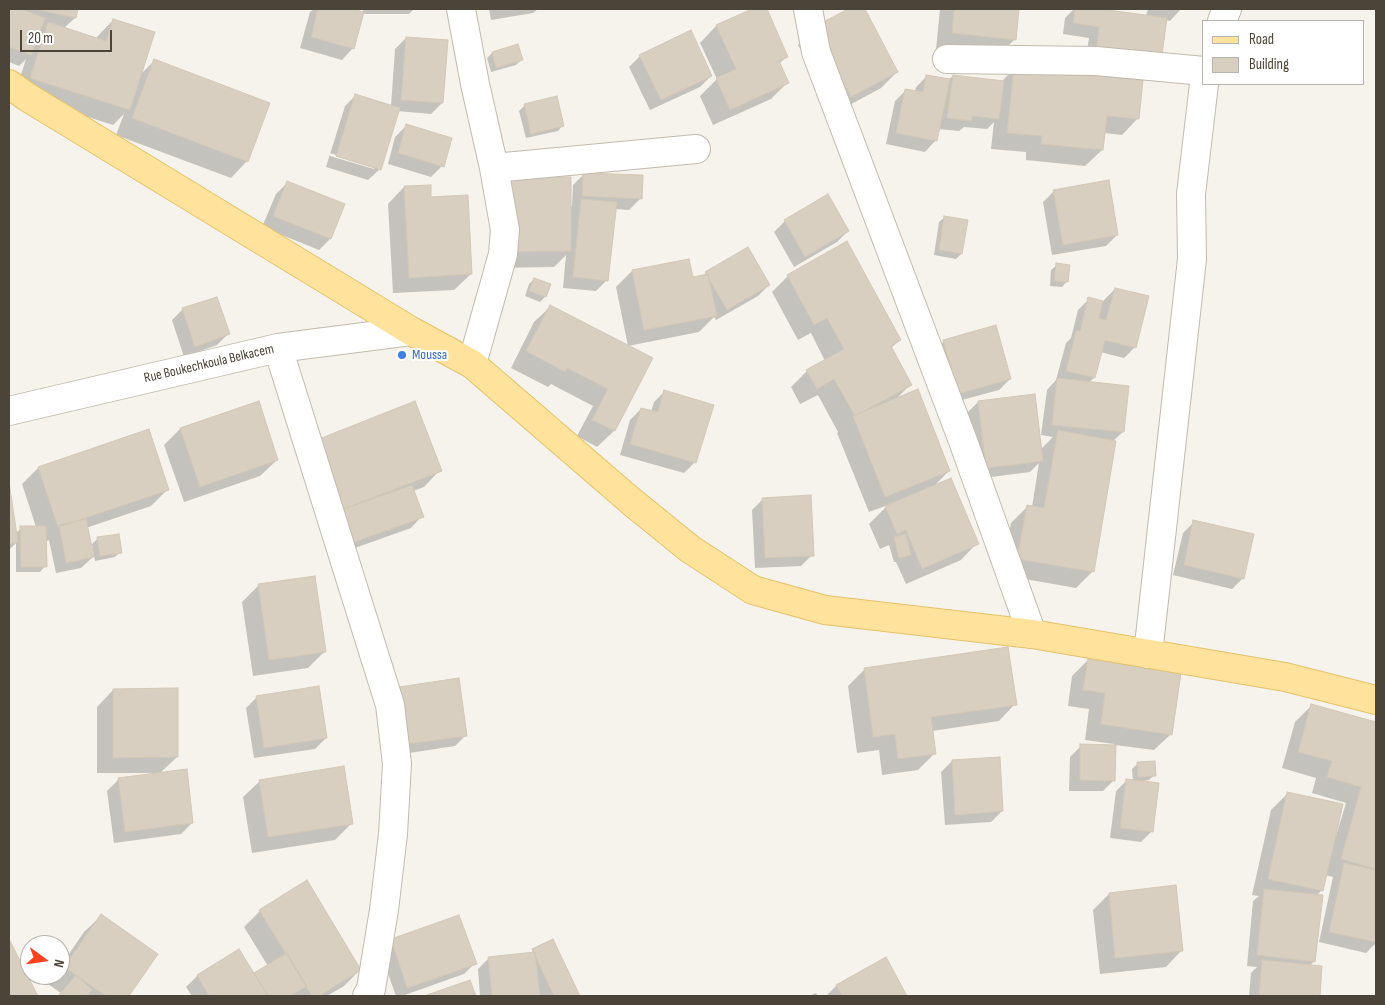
<!DOCTYPE html>
<style>
body{margin:0}
#map{position:relative;width:1385px;height:1005px;overflow:hidden;background:#f6f3ec;font-family:"Sofia Sans Condensed",sans-serif}
canvas{display:block}
.frame{position:absolute;inset:0;border:10px solid #4b4439;pointer-events:none}
.legend{position:absolute;left:1202px;top:20px;width:162px;height:65px;box-sizing:border-box;background:#fff;border:1px solid #b7b4b0;margin:0;padding:6px 9px;list-style:none;font-size:15px;color:#4b4439}
.legend li{display:flex;align-items:center;gap:10px;height:25px}
.legend b{width:25px;border:1px solid #b7b4b0}
.north{position:absolute;left:20px;top:935px;width:50px;height:50px;box-sizing:border-box;background:#fff;border:1px solid #b7b4b0;border-radius:50%;rotate:104deg;font-size:14px;font-weight:700;line-height:20px;text-align:center;color:#4b4439}
.north::after{content:'';display:block;margin:auto;width:18px;height:22px;background:#fc3f1d;clip-path:polygon(50% 0,100% 100%,50% 72%,0 100%)}
.scale{position:absolute;left:20px;top:30px;width:92px;height:22px;box-sizing:border-box;border:2px solid #4b4439;border-top:0;padding-left:6px;font-size:15px;line-height:18px;white-space:nowrap;color:#4b4439;-webkit-text-stroke:4px #fff;paint-order:stroke}
</style>
<div id="map">
<canvas width="1385" height="1005"></canvas>
<div class="frame"></div>
<ul class="legend">
<li><b style="height:6px;background:#ffe39c"></b>Road</li>
<li><b style="height:14px;background:#d8cfc1"></b>Building</li>
</ul>
<div class="north">N</div>
<div class="scale">20 m</div>
</div>
<script>
const c = document.querySelector('canvas').getContext('2d');
c.lineJoin = 'round';
function fillPath(path, color) { c.fillStyle = color; c.fill(path, 'evenodd'); }
const shape = rows => new Path2D(rows.map(r => 'M' + r).join(''));
function strokePath(path, color, width, dash) { c.strokeStyle = color; c.lineWidth = width; c.lineCap = dash ? 'butt' : 'round'; c.setLineDash(dash || []); c.stroke(path); }
function write(font, color, halo, rows, align = 'center') {
  c.font = font + ' "Sofia Sans Condensed",sans-serif'; c.lineWidth = 4; c.setLineDash([]); c.textBaseline = 'middle'; c.strokeStyle = halo; c.fillStyle = color; for (const [text, x, y, turn = 0] of rows) {
    c.save(); c.translate(x, y); c.rotate((+turn || 0) * Math.PI / 180); c.textAlign = isNaN(turn) ? turn : align; if (halo) c.strokeText(text, 0, 0); c.fillText(text, 0, 0); c.restore();
  }
}
fillPath(shape([
 [9,9,77,9,75,18,64,28,96,39,97,37,113,20,140,75,154,61,247,161,231,178,116,135,124,114,113,125,15,94,26,59,19,66,9,62],
 [314,9,347,9,363,13,363,9,414,9,409,14,362,14,353,48,342,60,300,48,310,12],
 [489,9,538,9,533,13,491,20],
 [755,9,765,9,787,56,779,64,787,83,771,99,713,125,700,96,717,79,700,43,716,26],
 [851,9,863,9,897,72,881,88,835,113,798,45,814,28],
 [940,9,1018,9,1015,39,999,55,936,49],
 [1074,9,1092,9,1146,16,1148,9,1181,9,1170,21,1165,20,1085,64,1089,38,1063,34,1065,18],
 [406,38,442,103,431,114,397,111,380,169,368,180,326,167,345,106,356,95,391,106,395,49],
 [330,153,374,167,374,169,330,156],
 [492,53,521,60,516,65,491,72,487,58],
 [640,56,711,76,700,87,650,110,629,67],
 [1015,68,1138,118,1122,135,1104,133,1102,150,1085,166,1026,160,1026,152,991,149,994,122,987,129,964,127,959,131,938,129,936,140,925,152,886,144,895,101,906,90,915,92,916,87,927,76,948,80,953,76,1001,82],
 [525,105,563,125,558,131,526,138,519,111],
 [406,126,442,166,431,177,388,164,395,137],
 [584,174,640,199,629,210,615,209,607,280,596,291,563,288,566,255,554,267,491,268,490,195,572,206,573,185],
 [287,183,343,205,330,239,319,250,262,227,276,194],
 [404,187,430,199,471,274,454,290,393,293,388,204],
 [1054,191,1117,235,1106,246,1052,255,1043,202],
 [945,217,961,254,956,259,934,255,939,222],
 [785,221,848,231,837,242,794,267,774,232],
 [1057,265,1067,281,1062,287,1050,286,1051,270],
 [632,271,692,278,703,276,706,273,769,285,758,296,716,320,714,317,699,332,628,346,616,287],
 [788,276,900,340,891,348,911,384,895,400,949,471,933,487,977,543,961,560,906,584,896,562,894,562,889,545,880,549,869,524,888,505,869,512,837,433,838,432,818,395,800,404,791,387,807,371,825,361,811,333,798,340,772,292],
 [534,279,545,297,540,302,525,296,529,284],
 [1115,289,1135,347,1124,358,1100,352,1094,378,1089,382,1123,432,1113,441,1092,572,1076,588,1002,575,1011,523,1027,507,1032,507,1039,463,1030,472,975,479,967,413,978,402,1040,450,1053,437,1041,435,1047,390,1056,380,1066,343,1071,338,1078,310,1089,299,1103,302,1104,300],
 [551,306,651,358,614,431,597,447,577,436,593,406,551,384,548,387,511,368,534,322],
 [183,309,228,334,217,345,184,357,172,320],
 [944,341,1010,379,999,390,947,404,933,352],
 [665,391,695,462,684,473,620,455,630,420,641,409,651,412,654,402],
 [180,429,277,460,260,476,184,502,164,445],
 [298,459,440,470,424,487,413,491,422,516,411,528,341,553],
 [38,468,168,489,151,506,86,528,94,556,81,568,56,573,49,540,45,542,45,566,40,572,16,572,16,543,9,550,9,490,16,533,21,528,36,527,22,484],
 [763,499,812,555,801,566,755,568,752,510],
 [1194,522,1243,578,1232,589,1173,575,1183,533],
 [98,538,120,552,115,557,95,561,92,544],
 [258,586,324,652,308,668,253,676,242,602],
 [1007,649,1015,704,999,721,932,731,935,753,918,770,882,775,879,750,857,753,848,686,864,670],
 [1088,660,1171,734,1154,750,1115,745,1114,780,1103,791,1069,791,1070,757,1081,746,1114,746,1114,744,1085,740,1089,709,1068,706,1072,676],
 [399,688,466,735,455,746,396,755,388,699],
 [113,690,177,757,159,774,192,823,181,834,114,843,107,791,118,780,155,775,155,773,97,773,97,707],
 [257,697,326,738,315,749,254,758,246,708],
 [1311,706,1376,724,1376,943,1366,953,1319,942,1333,877,1325,875,1322,890,1316,896,1314,961,1310,966,1321,967,1318,996,1249,996,1251,973,1257,967,1247,966,1253,901,1259,896,1252,895,1271,810,1288,793,1334,836,1336,836,1346,803,1312,793,1316,778,1282,768,1295,722],
 [952,761,1002,811,991,822,945,825,941,772],
 [1138,763,1154,775,1149,780,1143,781,1152,831,1141,842,1110,838,1116,791,1127,780,1133,781,1132,769],
 [260,781,352,823,335,840,252,853,243,797],
 [1109,894,1182,950,1166,967,1100,974,1093,910],
 [260,911,360,970,344,986,327,996,192,996,186,987,197,976,239,951,253,975,268,966,244,927],
 [101,916,156,955,127,996,58,996,61,993,48,984,55,975,60,975,60,967,84,932],
 [391,940,475,963,464,974,402,996,396,996,380,951],
 [552,941,579,996,480,996,478,969,489,958,529,954,533,951],
 [9,942,37,996,9,996],
 [885,959,906,996,826,996,836,986],
 [816,993,818,996,809,996]
]), '#0003');
const building = shape([
 [9,9,21,9,45,18,31,55,9,47,9,9],
 [35,9,78,9,76,18,35,9],
 [318,9,352,9,364,12,354,49,311,37,318,9],
 [752,9,767,9,788,57,779,61,789,83,730,110,716,78,736,69,716,25,752,9],
 [848,9,865,9,898,72,851,97,814,27,848,9],
 [954,9,1019,9,1016,40,952,33,954,9],
 [1075,9,1101,9,1167,18,1161,62,1096,53,1099,27,1073,23,1075,9],
 [113,19,155,32,130,110,30,78,48,22,106,41,113,19],
 [691,30,712,76,661,100,639,55,691,30],
 [406,37,448,40,443,103,401,100,406,37],
 [518,44,523,60,496,68,492,52,518,44],
 [154,59,270,103,248,162,132,118,154,59],
 [1014,67,1143,80,1139,119,1107,116,1103,150,1041,144,1042,136,1007,133,1014,67],
 [926,75,950,79,937,141,896,133,905,89,923,92,926,75],
 [953,75,1004,81,999,119,972,116,972,121,947,118,953,75],
 [355,94,400,108,381,170,336,156,355,94],
 [557,96,564,126,531,134,524,104,557,96],
 [406,124,452,138,444,167,398,153,406,124],
 [583,173,643,175,642,199,582,196,583,173],
 [506,177,571,177,571,251,507,252,506,177],
 [1109,180,1118,235,1063,245,1053,190,1109,180],
 [287,181,345,204,331,239,273,216,287,181],
 [431,185,431,197,468,195,472,274,409,278,404,186,431,185],
 [828,194,849,231,805,257,784,220,828,194],
 [581,199,617,202,608,281,573,277,581,199],
 [944,216,968,220,962,254,939,250,944,216],
 [847,241,901,340,891,346,912,385,855,416,834,379,817,389,806,370,844,349,827,318,814,325,787,275,847,241],
 [748,247,770,285,727,310,705,272,748,247],
 [689,259,693,277,708,274,717,316,644,330,632,270,689,259],
 [1056,263,1070,265,1068,282,1054,281,1056,263],
 [534,278,551,284,546,297,529,291,534,278],
 [1115,288,1149,296,1136,348,1105,340,1095,378,1066,371,1076,331,1080,331,1088,297,1103,301,1099,318,1106,320,1115,288],
 [217,297,230,334,195,347,182,308,217,297],
 [550,305,653,358,615,431,592,420,608,389,567,368,565,372,526,351,550,305],
 [996,325,1011,379,958,394,943,340,996,325],
 [1057,378,1129,386,1124,432,1052,425,1057,378],
 [918,389,950,471,885,497,853,416,918,389],
 [664,390,714,405,696,463,630,444,641,408,658,412,664,390],
 [1035,394,1043,461,986,468,978,401,1035,394],
 [259,401,278,460,200,487,180,428,259,401],
 [415,401,442,471,341,510,314,441,415,401],
 [149,429,169,490,58,527,38,467,149,429],
 [1058,430,1116,441,1094,572,1017,559,1027,505,1044,508,1058,430],
 [951,478,979,544,922,569,906,530,897,534,885,506,951,478],
 [9,482,18,542,9,544,9,482],
 [412,485,424,517,352,543,341,510,412,485],
 [811,495,814,556,765,558,762,498,811,495],
 [86,519,94,557,66,563,59,525,86,519],
 [1193,520,1254,534,1244,579,1184,565,1193,520],
 [20,526,46,526,47,567,21,567,20,526],
 [119,534,122,553,100,556,97,537,119,534],
 [906,534,911,555,899,558,894,537,906,534],
 [315,576,326,652,269,660,258,584,315,576],
 [1008,647,1017,705,931,717,936,754,898,759,895,734,873,737,864,668,1008,647],
 [1088,659,1181,673,1172,735,1101,724,1105,693,1083,690,1088,659],
 [459,678,467,736,407,744,399,687,459,678],
 [319,686,327,738,264,748,256,696,319,686],
 [178,688,178,757,113,758,113,689,178,688],
 [1311,704,1376,722,1376,869,1341,859,1361,787,1327,777,1332,761,1298,752,1311,704],
 [1080,744,1116,745,1115,781,1080,780,1080,744],
 [1000,757,1003,811,955,815,952,760,1000,757],
 [1155,761,1156,776,1138,777,1137,762,1155,761],
 [344,766,353,824,268,837,259,780,344,766],
 [187,769,193,823,125,832,118,778,187,769],
 [1126,779,1159,783,1153,832,1120,828,1126,779],
 [1287,792,1343,804,1323,891,1268,879,1287,792],
 [1344,863,1376,870,1376,942,1329,932,1344,863],
 [307,880,361,970,319,996,312,996,259,910,307,880],
 [1176,885,1183,951,1115,958,1109,893,1176,885],
 [1264,889,1323,895,1315,962,1257,955,1264,889],
 [101,914,158,954,129,996,106,996,64,967,101,914],
 [459,915,477,964,407,988,391,939,459,915],
 [9,939,38,996,9,996,9,939],
 [553,939,580,996,554,996,532,949,553,939],
 [239,949,268,996,209,996,197,975,239,949],
 [535,952,540,996,492,996,488,957,535,952],
 [287,953,307,986,290,996,268,996,254,973,287,953],
 [886,957,907,996,842,996,836,985,886,957],
 [1262,960,1322,966,1320,996,1259,996,1262,960],
 [76,975,92,990,87,996,58,996,76,975],
 [470,980,476,996,424,996,470,980]
]);
fillPath(building, '#d8cfc1');
strokePath(building, '#d3c7b4', 1);
const minor = shape([
 [461,9,475,84,494,168,505,230,503,254,472,364],
 [808,9,816,52,963,441,1032,634],
 [1222,21,1227,9],
 [947,59,1096,61,1204,71],
 [494,168,696,149],
 [278,348,390,705,397,764,393,834,384,910,371,989,367,996],
 [9,411,278,348,411,331],
 [1148,654,1192,259,1191,194,1204,84]
]);
const major = shape([
 [9,84,27,97,411,331,472,364,632,502,690,549,753,590,825,610,1032,634,1285,677,1376,700]
]);
strokePath(minor, '#c2bbae', 30);
strokePath(major, '#e6c16a', 30);
strokePath(minor, '#fff', 28);
strokePath(major, '#ffe39c', 28);
for (const [x, y, r, color] of [
 [402,355,5,"#3f7fe0"]
]) { const dot = new Path2D(); dot.arc(x, y, r, 0, 2 * Math.PI); c.fillStyle = color; c.fill(dot); strokePath(dot, '#fff', 2); }
write('14px', '#366cbe', '#fff', [
 ["Moussa",412,355]
], 'left');
write('14px', '#4b4439', '#fff', [
 ["Rue Boukechkoula Belkacem",209,364,-13]
]);
</script>
